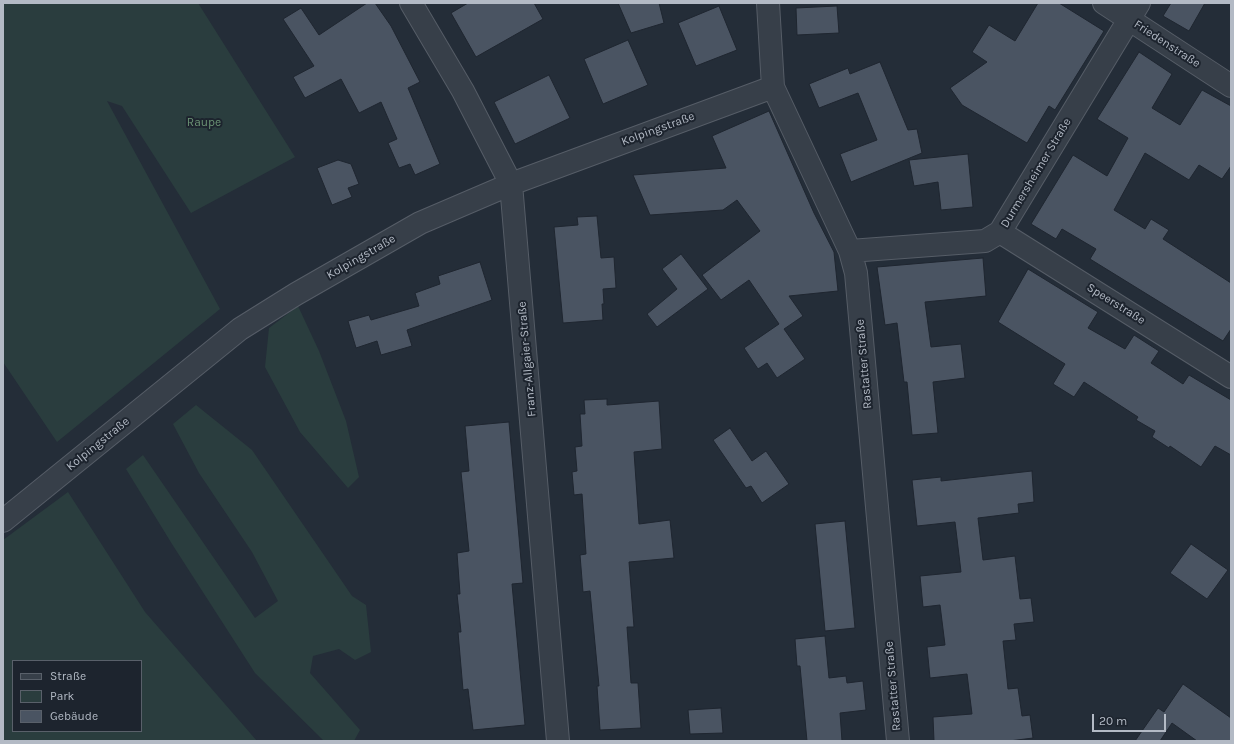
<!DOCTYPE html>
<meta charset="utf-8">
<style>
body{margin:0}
#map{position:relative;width:1234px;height:744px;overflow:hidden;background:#242d38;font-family:Karla,sans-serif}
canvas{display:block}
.frame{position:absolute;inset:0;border:4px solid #b3bac5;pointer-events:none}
.legend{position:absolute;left:12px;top:660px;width:130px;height:72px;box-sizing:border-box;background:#1d242e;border:1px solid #59606a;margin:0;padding:5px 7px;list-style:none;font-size:12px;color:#b3bac5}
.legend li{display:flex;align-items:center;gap:8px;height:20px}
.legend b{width:20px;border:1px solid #59606a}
.scale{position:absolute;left:1092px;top:714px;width:74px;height:18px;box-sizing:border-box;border:2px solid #b3bac5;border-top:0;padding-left:5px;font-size:12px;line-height:14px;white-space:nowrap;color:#b3bac5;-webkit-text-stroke:3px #1d242e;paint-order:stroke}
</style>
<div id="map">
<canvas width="1234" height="744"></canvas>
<div class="frame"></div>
<ul class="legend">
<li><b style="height:5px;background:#373f49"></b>Straße</li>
<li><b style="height:11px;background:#2a3d3e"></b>Park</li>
<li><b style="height:11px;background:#4a5462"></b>Gebäude</li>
</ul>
<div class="scale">20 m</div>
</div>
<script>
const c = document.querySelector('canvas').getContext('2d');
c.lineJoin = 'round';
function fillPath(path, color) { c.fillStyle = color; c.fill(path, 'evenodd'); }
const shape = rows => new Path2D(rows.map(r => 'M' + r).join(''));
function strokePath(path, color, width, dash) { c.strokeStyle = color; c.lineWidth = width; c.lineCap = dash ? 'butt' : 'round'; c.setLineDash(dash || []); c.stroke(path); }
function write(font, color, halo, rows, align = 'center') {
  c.font = font + ' Karla,sans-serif'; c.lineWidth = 4; c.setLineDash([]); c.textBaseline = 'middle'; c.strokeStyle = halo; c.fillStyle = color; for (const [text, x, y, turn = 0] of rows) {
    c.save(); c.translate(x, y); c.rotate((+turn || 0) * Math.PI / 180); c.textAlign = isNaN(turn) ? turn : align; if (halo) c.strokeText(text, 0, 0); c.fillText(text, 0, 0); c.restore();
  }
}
fillPath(shape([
 [3,3,198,3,295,157,191,213,122,106,107,101,220,309,57,442,3,362],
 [298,306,319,351,346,421,359,477,348,488,300,432,265,367,269,328],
 [196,405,252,450,352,596,366,605,371,652,355,660,339,649,313,656,310,673,360,730,354,741,324,741,255,673,172,544,126,469,143,455,255,618,278,601,252,552,199,473,173,424],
 [68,492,145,612,257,741,3,741,3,540],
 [13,661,141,661,141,731,13,731]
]), '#2a3d3e');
const building = shape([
 [367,3,375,3,391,26,420,82,408,88,440,164,415,175,410,164,399,168,388,143,397,139,381,102,359,113,341,79,305,98,293,77,314,66,283,19,301,8,319,35,367,3],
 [468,3,534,3,543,19,476,57,451,13,468,3],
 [618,3,659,3,664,23,631,33,618,3],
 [1038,3,1059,3,1104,31,1055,110,1049,106,1027,143,962,105,950,88,987,62,972,52,989,25,1015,41,1038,3],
 [1171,3,1205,3,1189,31,1163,16,1171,3],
 [719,6,737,50,696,66,678,23,719,6],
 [837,6,839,33,797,35,796,8,837,6],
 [628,40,648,85,603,104,584,59,628,40],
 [1139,52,1172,74,1152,108,1180,125,1202,90,1231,106,1231,166,1222,179,1199,165,1189,180,1145,153,1114,210,1145,229,1151,219,1169,230,1163,239,1231,283,1231,329,1223,341,1090,259,1096,249,1062,229,1056,239,1031,224,1073,155,1107,176,1128,138,1097,119,1139,52],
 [880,62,908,130,917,129,922,153,851,182,840,154,877,140,858,93,819,108,809,84,848,68,850,74,880,62],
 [549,75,570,118,515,144,494,102,549,75],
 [769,111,814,213,834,252,838,291,789,296,803,316,784,329,805,359,777,378,767,363,758,369,744,348,779,324,749,280,721,300,702,275,760,231,737,200,723,210,650,215,633,175,726,168,712,136,769,111],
 [968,154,973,207,941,210,938,182,914,186,909,160,968,154],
 [338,160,351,164,359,184,348,188,352,197,332,205,317,168,338,160],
 [597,216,601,258,614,257,616,288,603,289,604,304,602,304,603,320,563,323,554,227,578,225,577,217,597,216],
 [681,254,708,289,657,327,647,314,677,289,662,269,681,254],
 [983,258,986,296,925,302,931,347,961,344,965,378,933,382,938,433,912,435,907,382,904,382,897,323,885,325,877,267,983,258],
 [480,262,492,300,407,330,412,346,381,355,377,341,356,348,348,321,369,315,371,320,419,306,415,293,440,284,438,276,480,262],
 [1028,269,1098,312,1088,328,1125,349,1134,335,1159,351,1151,363,1183,384,1189,375,1231,400,1231,455,1215,446,1201,467,1170,446,1169,448,1152,437,1155,431,1136,420,1138,417,1084,382,1074,397,1053,384,1065,364,998,322,1028,269],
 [607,399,607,405,659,401,662,449,634,452,639,524,670,520,674,558,629,562,634,627,627,627,631,683,638,683,641,728,600,730,597,686,599,686,590,591,583,592,580,555,586,554,582,494,574,495,572,472,577,471,575,447,582,446,580,414,585,414,584,400,607,399],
 [509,422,523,583,512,584,525,725,473,730,468,689,463,690,458,632,461,632,457,594,460,594,457,553,469,551,461,472,469,471,465,426,509,422],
 [730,428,752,461,766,451,789,484,762,503,751,486,746,488,713,440,730,428],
 [1032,471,1034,502,1018,504,1019,513,978,518,983,560,1015,556,1020,599,1031,598,1034,622,1014,624,1016,640,1003,641,1008,689,1018,688,1022,716,1030,715,1033,738,1009,741,934,741,933,717,972,714,967,674,930,678,927,647,945,645,940,605,923,607,920,576,961,572,955,522,917,526,912,480,941,477,941,481,1032,471],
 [845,521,855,628,825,631,815,524,845,521],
 [1191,544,1228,570,1207,599,1170,573,1191,544],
 [825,636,829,678,846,676,847,683,863,681,866,710,840,713,842,741,807,741,800,666,797,666,795,639,825,636],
 [1183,684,1231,718,1231,741,1197,741,1172,723,1160,741,1135,741,1158,708,1164,712,1183,684],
 [721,708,723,733,690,734,688,710,721,708]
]);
fillPath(building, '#4a5462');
strokePath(building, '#1f2630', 1);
const minor = shape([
 [411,3,463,91,511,184,558,741],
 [768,3,773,87,850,251,856,273,898,741],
 [1104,3,1231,86],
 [1000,232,1231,377],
 [850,251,985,241,1000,232,1139,3],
 [3,521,240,329,296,294,420,223,511,184,773,87]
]);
strokePath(minor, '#565d67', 24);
strokePath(minor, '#373f49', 22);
write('12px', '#b3bac5', '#1d242e', [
 ["Friedenstraße",1167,44,33],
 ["Kolpingstraße",658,129,-20],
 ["Durmersheimer Straße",1036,173,-59],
 ["Kolpingstraße",361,257,-30],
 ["Speerstraße",1116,304,32],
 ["Franz-Allgaier-Straße",527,359,-95],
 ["Rastatter Straße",864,364,-95],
 ["Kolpingstraße",98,444,-39],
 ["Rastatter Straße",893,686,-95]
]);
write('12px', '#6c9475', '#1d242e', [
 ["Raupe",204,123]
]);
</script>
